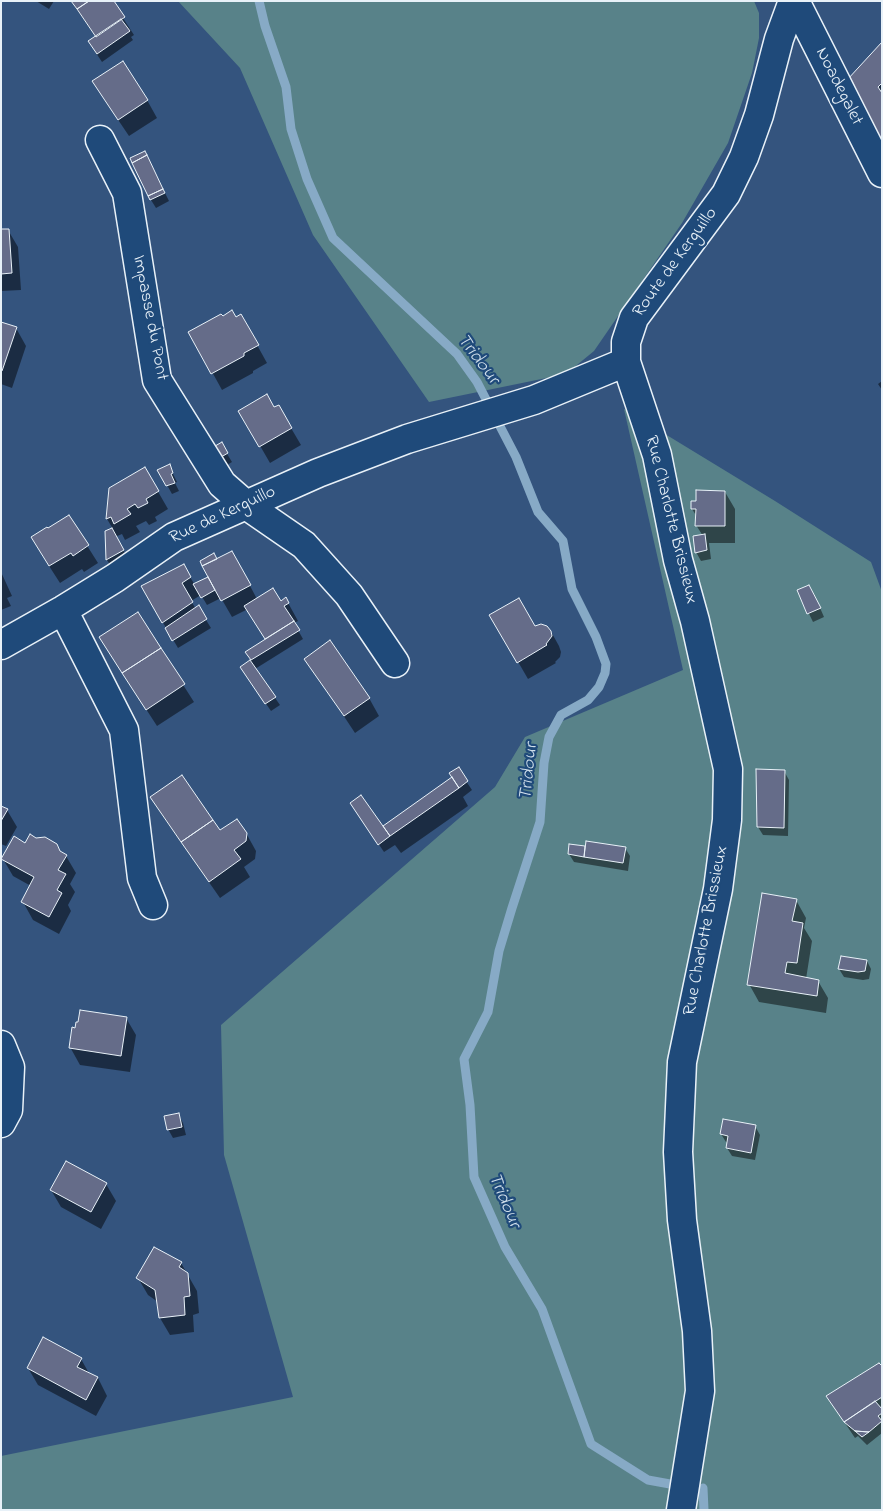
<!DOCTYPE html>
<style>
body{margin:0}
#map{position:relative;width:883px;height:1511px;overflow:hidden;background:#34547e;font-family:"Indie Flower",sans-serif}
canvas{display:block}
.frame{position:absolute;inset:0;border:2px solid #e8f1f8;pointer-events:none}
</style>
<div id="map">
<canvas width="883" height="1511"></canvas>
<div class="frame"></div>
</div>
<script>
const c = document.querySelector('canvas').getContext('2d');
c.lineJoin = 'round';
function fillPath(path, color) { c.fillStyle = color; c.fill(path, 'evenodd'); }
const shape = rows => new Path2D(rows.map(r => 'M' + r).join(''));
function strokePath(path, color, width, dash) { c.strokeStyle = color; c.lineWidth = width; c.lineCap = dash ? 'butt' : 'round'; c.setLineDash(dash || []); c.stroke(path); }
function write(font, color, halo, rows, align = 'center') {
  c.font = font + ' "Indie Flower",sans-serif'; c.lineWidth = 4.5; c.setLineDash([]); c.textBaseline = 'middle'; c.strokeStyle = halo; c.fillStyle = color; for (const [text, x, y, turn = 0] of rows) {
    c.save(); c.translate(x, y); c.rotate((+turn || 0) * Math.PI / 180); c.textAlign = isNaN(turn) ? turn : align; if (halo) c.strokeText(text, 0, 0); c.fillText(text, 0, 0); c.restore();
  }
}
fillPath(shape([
 [178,1,754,1,759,13,759,38,752,73,728,143,682,223,594,351,566,374,429,402,313,235,240,68],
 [624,409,775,501,871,562,882,592,882,1510,1,1510,1,1456,293,1397,224,1155,221,1025,495,787,525,737,683,670]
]), '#588289');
fillPath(shape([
 [36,1,54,1,49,9],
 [71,1,112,1,134,35,131,37,133,40,102,62,94,50,96,37],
 [882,43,882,142,864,112],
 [104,99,147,100,157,118,129,136],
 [149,161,169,201,156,208,151,200],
 [1,230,8,230,18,247,21,290,1,291],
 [241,316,267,363,253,371,253,373,222,390,190,332,222,317,235,319],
 [1,323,16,328,26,346,12,388,1,384],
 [882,381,882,390,878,384],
 [278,406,301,445,270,463,240,411,274,409],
 [221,444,232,462,222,468,211,450],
 [169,466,177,482,175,483,179,491,172,494,167,485],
 [145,469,168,509,155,517,157,521,149,525,146,521,136,526,140,532,125,540,122,534,115,537,128,558,112,568,107,560,106,533,113,529,107,519,110,489],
 [725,492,735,509,735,543,709,543,711,559,701,561,696,552,703,536,696,525,697,517,692,509],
 [69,517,98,563,84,572,82,569,60,583,42,555,48,530],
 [216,560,241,569,257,599,281,603,286,599,298,621,294,623,303,639,255,669,280,705,271,711,241,667,251,661,247,653,266,640,248,609,232,617,221,598,207,605,201,595,191,601,196,609,198,607,211,628,178,648,142,587,183,566,195,585,213,588,215,587],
 [1,572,12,596,7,598,11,606,1,610],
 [798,591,814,594,824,617,813,622],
 [138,614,194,702,157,726,111,655],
 [491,615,534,627,549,628,559,646,561,652,560,657,555,662,556,663,528,679],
 [330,642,369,698,379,716,355,733,306,659],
 [458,769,472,790,463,797,468,806,401,853,395,845,384,852,357,812,382,827,453,778],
 [784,771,789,780,788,836,763,835,758,827],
 [152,797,220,832,246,833,256,851,255,859,244,867,250,877,220,898,162,815],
 [1,807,7,810,17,827,6,846,1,844],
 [26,844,66,856,76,873,70,884,75,892,68,905,71,911,59,934,33,920,23,902,31,886,13,876,3,859],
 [570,845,625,848,630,856,628,871,574,862,569,854],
 [796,900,806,918,804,928,812,941,806,979,818,981,828,998,826,1013,759,1002,749,984],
 [867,961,871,969,869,979,863,980,844,977,839,969],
 [126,1018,136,1035,130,1072,80,1065,70,1047],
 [178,1114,183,1123,186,1135,173,1138,168,1129],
 [755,1126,760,1135,755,1160,732,1156,727,1148,728,1143,726,1142,721,1134],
 [106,1184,116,1201,101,1229,61,1207,51,1190],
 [181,1263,197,1291,199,1313,193,1315,194,1332,170,1335,160,1318,158,1302,148,1295,138,1278],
 [81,1359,90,1375,98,1378,107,1396,96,1416,38,1385,28,1368],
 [882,1369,882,1433,867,1445,858,1436,855,1438,827,1396]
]), '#0007');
strokePath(shape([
 [259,1,265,26,286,87,291,129,307,179,333,238,457,354,477,382,516,457,538,512,563,541,572,589,596,637,606,664,605,673,599,687,588,700,561,715,549,737,544,763,540,822,512,908,499,951,488,1012,464,1059,470,1105,474,1177,505,1247,542,1309,591,1444,648,1480,681,1486],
 [703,1488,704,1510]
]), '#87aac6', 9);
const building = shape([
 [71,1,89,1,77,9,71,1],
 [89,1,114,1,125,17,96,37,77,9,89,1],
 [121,19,130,31,97,54,88,41,121,19],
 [882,42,882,83,878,87,882,93,882,142,847,80,882,42],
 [123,61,148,100,118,120,92,81,123,61],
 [145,151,147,155,132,163,130,158,145,151],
 [147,155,163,189,148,196,132,163,147,155],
 [163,189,165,193,150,200,148,196,163,189],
 [1,229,9,229,12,273,1,274,1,229],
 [232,310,236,317,241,314,259,345,244,353,244,356,211,374,188,332,221,314,223,316,232,310],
 [1,322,17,327,2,371,1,371,1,322],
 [267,394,274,407,279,405,292,428,259,447,238,411,267,394],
 [222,442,228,453,216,460,210,449,222,442],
 [170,464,173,473,171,474,175,483,166,486,157,470,170,464],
 [145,467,159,491,146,499,148,503,138,508,135,504,127,509,131,514,114,524,111,517,106,519,109,488,145,467],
 [696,490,725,491,725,526,695,526,696,509,691,509,691,501,696,501,696,490],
 [69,515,89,545,73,556,71,553,49,566,31,537,47,527,48,528,69,515],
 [112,528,124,550,106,560,105,531,112,528],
 [705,534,707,550,695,553,693,536,705,534],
 [232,551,251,585,221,601,202,566,232,551],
 [214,553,217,559,202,566,200,561,214,553],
 [184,564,191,577,182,583,193,602,162,623,141,586,184,564],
 [208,577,215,590,201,598,193,584,208,577],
 [809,585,821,608,807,614,797,590,809,585],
 [273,588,281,601,286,597,289,603,284,606,294,621,265,639,244,606,273,588],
 [519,598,535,626,541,624,547,626,551,631,552,636,546,644,547,645,517,663,489,615,519,598],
 [199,605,207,619,172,641,165,628,199,605],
 [138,612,161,648,122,673,99,637,138,612],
 [294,621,300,630,251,660,245,652,294,621],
 [330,640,370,698,344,716,304,659,330,640],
 [161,648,185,684,146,710,122,673,161,648],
 [250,660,276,697,265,704,240,667,250,660],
 [459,767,468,781,459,788,449,773,459,767],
 [756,769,785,770,784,828,757,827,756,769],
 [182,775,213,820,181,842,150,797,182,775],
 [452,777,459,788,390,836,383,826,452,777],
 [361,795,390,836,378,845,350,803,361,795],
 [1,806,8,809,1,821,1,806],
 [237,819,247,833,246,841,234,850,241,859,209,882,181,842,213,820,220,830,237,819],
 [30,834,36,838,45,837,57,844,60,851,67,855,58,870,66,874,57,890,62,893,49,917,21,902,34,877,1,859,14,836,25,843,30,834],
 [586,841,626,847,623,863,584,857,586,841],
 [569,844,585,846,584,857,568,854,569,844],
 [762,893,797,899,792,921,803,923,797,963,787,962,785,973,819,980,817,996,747,985,762,893],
 [841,956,867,960,865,971,858,972,838,969,841,956],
 [80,1010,127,1017,121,1056,69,1048,72,1027,75,1028,76,1022,78,1022,80,1010],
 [179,1113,182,1127,167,1130,164,1116,179,1113],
 [723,1119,756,1125,751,1153,726,1148,728,1136,720,1134,723,1119],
 [66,1161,107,1183,91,1212,50,1190,66,1161],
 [154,1247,182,1262,179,1267,188,1273,190,1296,184,1297,185,1315,159,1318,155,1290,136,1278,154,1247],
 [43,1337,82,1358,77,1367,98,1377,86,1400,27,1368,43,1337],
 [879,1363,882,1366,882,1397,844,1422,826,1396,879,1363],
 [875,1401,882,1409,882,1413,878,1416,882,1421,869,1432,855,1431,844,1422,875,1401],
 [855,1431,869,1432,862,1437,855,1431]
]);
fillPath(building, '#656c89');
strokePath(building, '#e8f1f8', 1);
const street = shape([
 [795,1,882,173],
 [100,140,127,193,157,380,222,484,246,505,304,545,349,595,395,663],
 [63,610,124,730,142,878,153,905],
 [1,645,63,610,115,578,174,537,318,473,407,439,534,400,626,362],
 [1,1045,10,1067,8,1110,1,1123],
 [681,1510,700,1391,697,1331,682,1220,678,1152,682,1062,718,889,727,820,728,769,695,621,678,560,657,455,626,362,626,342,634,318,726,194,744,157,759,115,779,39,793,1]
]);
strokePath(street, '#e8f1f8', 31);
strokePath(street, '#1f4a7a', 28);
write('18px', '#e8f1f8', '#1f4a7a', [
 ["Noadegalet",838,87,63],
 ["Route de Kerguillo",676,263,-54],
 ["Impasse du Pont",149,318,79],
 ["Rue de Kerguillo",223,516,-25],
 ["Rue Charlotte Brissieux",670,520,76],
 ["Rue Charlotte Brissieux",707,931,-79]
]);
write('italic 19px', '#d0dfeb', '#1f4a7a', [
 ["Tridour",477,360,53],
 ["Tridour",530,772,-84],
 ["Tridour",503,1201,67]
]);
</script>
